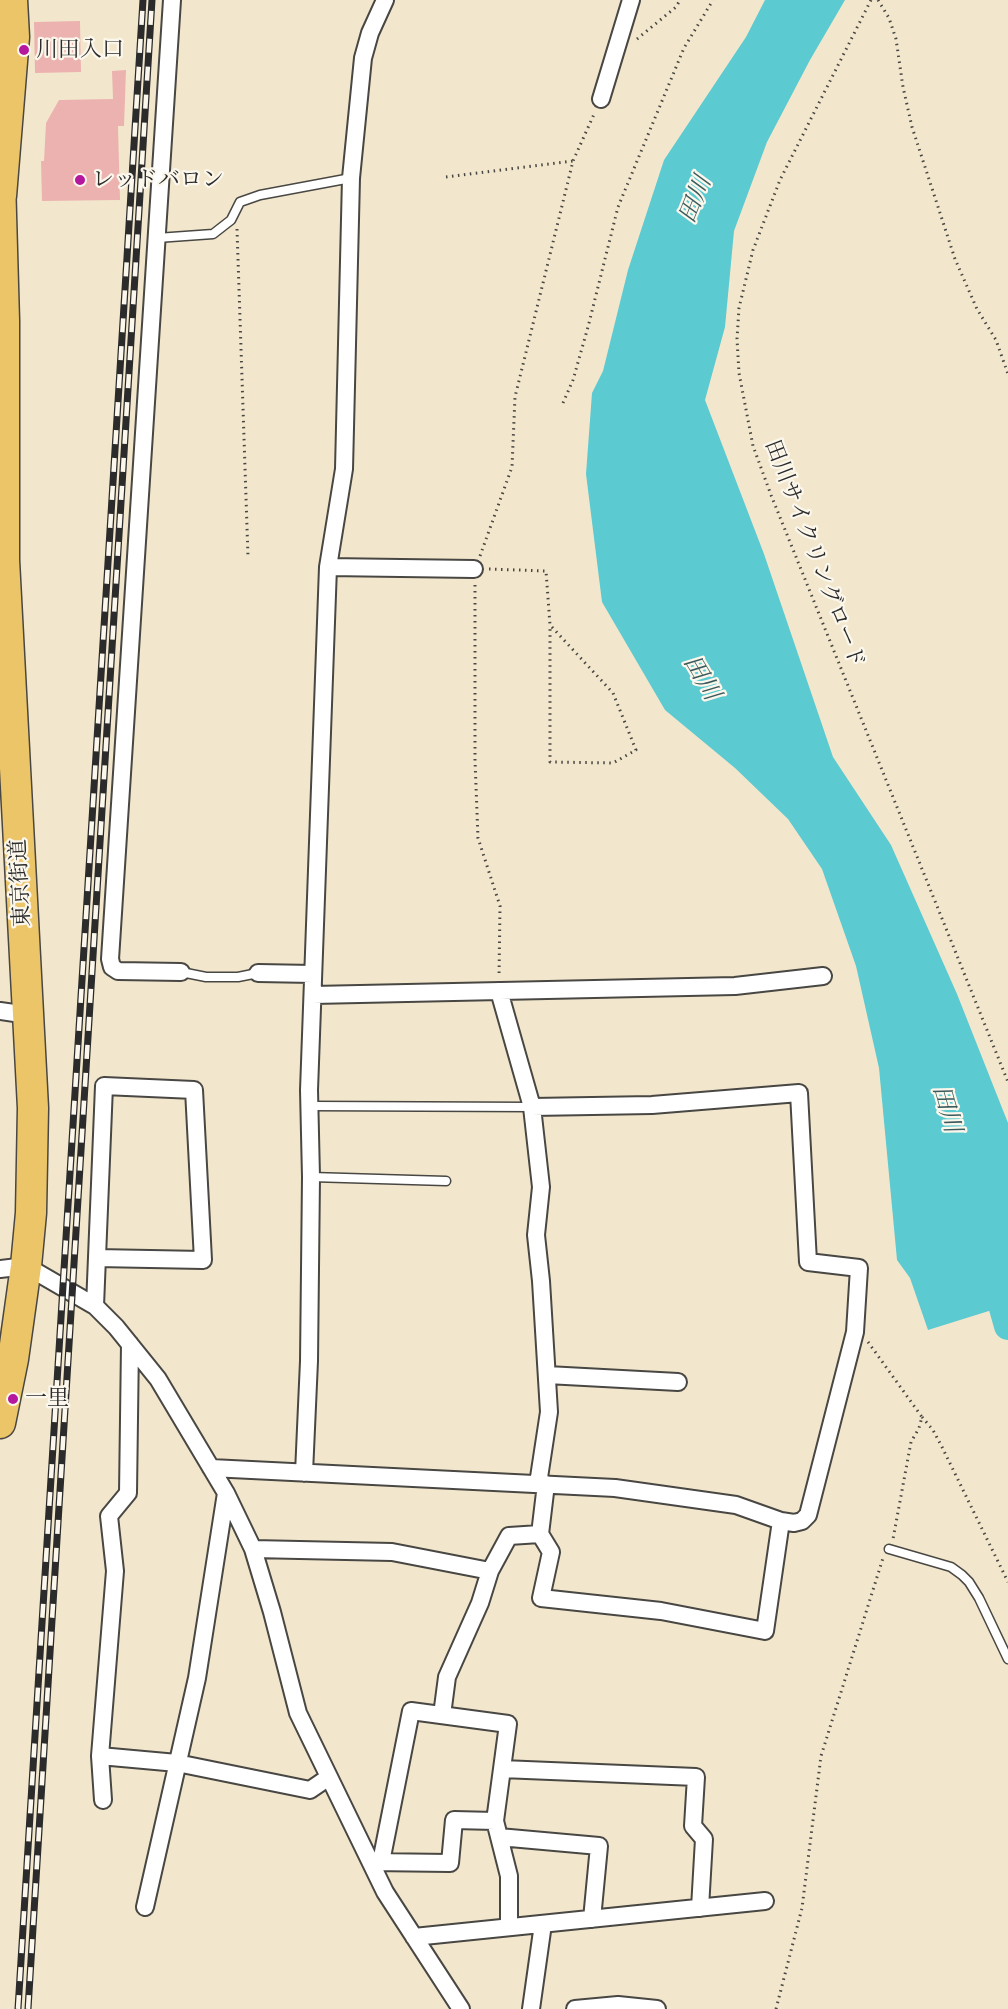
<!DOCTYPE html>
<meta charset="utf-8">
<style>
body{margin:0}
canvas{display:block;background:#f2e7cc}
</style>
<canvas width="1008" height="2009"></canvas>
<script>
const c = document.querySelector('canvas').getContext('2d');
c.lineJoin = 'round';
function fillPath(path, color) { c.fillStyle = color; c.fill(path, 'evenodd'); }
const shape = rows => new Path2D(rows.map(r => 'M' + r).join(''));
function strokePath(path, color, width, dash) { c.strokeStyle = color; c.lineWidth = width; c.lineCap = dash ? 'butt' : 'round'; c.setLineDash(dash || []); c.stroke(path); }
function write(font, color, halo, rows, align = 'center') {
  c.font = font + ' "Old Standard TT","Noto Serif JP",serif'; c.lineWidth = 4.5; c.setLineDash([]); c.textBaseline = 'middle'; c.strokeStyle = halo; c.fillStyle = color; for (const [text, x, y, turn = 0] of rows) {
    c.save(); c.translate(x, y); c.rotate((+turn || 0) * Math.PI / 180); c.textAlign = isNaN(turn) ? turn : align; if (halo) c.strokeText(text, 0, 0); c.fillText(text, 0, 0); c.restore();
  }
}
fillPath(shape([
 [765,0,845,0,810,60,767,142,734,231,725,327,705,400,764,554,833,757,891,845,957,994,1008,1123,1008,1305,928,1330,910,1278,897,1260,879,1068,856,966,822,869,788,819,735,768,665,710,602,602,586,474,592,393,603,371,628,270,664,160,746,37]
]), '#5ccad1');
strokePath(shape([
 [992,1269,1008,1326]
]), '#5ccad1', 28);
fillPath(shape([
 [80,21,81,72,35,73,34,22],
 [126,70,124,126,118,126,120,200,42,201,41,161,44,161,46,123,59,100,113,99,112,71]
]), '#ecb2b0');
const lane = shape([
 [157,238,213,234,231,220,240,202,260,195,351,178],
 [181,972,206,977,238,977,258,973],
 [311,1106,532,1107],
 [311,1177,446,1181],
 [889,1549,951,1567,962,1575,969,1582,979,1598,1008,1659]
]);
const street = shape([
 [172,0,110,959,112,967,118,971,181,972],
 [601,99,631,0],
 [328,567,474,569],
 [258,973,313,974],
 [313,995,735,986,823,976],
 [0,1011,28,1015],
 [532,1107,541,1187,536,1235,541,1281,549,1412,538,1484],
 [0,1269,26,1266,95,1306,116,1327,158,1379,226,1493,253,1549,272,1612,298,1713,385,1892,461,2009],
 [95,1306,104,1086,194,1090,203,1260,97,1258],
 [547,1375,678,1382],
 [211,1468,615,1488,736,1505,781,1521,794,1523,802,1521,808,1515,855,1332,859,1268,808,1262,799,1093,652,1105,532,1107,499,991],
 [304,1473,309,1361,311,1177,309,1090,328,567,344,469,351,178,363,58,370,33,385,0],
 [546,1484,540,1534,551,1552,541,1598,661,1611,765,1631,781,1521],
 [253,1549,392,1552,490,1571],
 [442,1715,447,1677,480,1603,490,1571,509,1536,540,1534],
 [100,1756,177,1763,310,1790,329,1777],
 [502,1769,696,1777,693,1826,704,1839,700,1908],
 [103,1800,100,1756,115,1571,109,1516,128,1493,130,1344],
 [499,1837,599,1846,592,1919],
 [371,1862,450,1863,454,1820,495,1821,509,1876,509,1927],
 [381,1862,411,1711,508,1724,495,1821],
 [145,1907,197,1678,226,1493],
 [414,1937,765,1901],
 [531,2009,543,1924],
 [575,2009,618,2005,657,2009]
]);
const highway = shape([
 [0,179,4,321,4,560,33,1108,31,1213,26,1266,13,1359,0,1423],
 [1,196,14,37,12,0]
]);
strokePath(lane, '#494743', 11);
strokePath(street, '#494743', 20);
strokePath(highway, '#494743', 33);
strokePath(shape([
 [871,0,780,180,753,250,739,308,737,339,739,373,753,446,771,495,1008,1082],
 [878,0,889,18,896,39,903,87,912,127,955,259,977,309,996,340,1008,374],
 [637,39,676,7,680,0],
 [446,177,573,161],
 [237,229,248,557],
 [563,403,573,380,588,327,618,207,684,48,713,0],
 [480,556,512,467,515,397,573,161,595,112],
 [489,569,546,571,550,625,613,693,636,750,613,763,550,762,550,625],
 [475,585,475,760,478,838,500,906,499,977],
 [868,1342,922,1417,919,1428,911,1442,893,1539],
 [922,1417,933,1430,942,1447,1008,1582],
 [776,2009,802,1908,821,1756,883,1558]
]), '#494743', 3, [1.5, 4.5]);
strokePath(lane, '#fff', 8);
strokePath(street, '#fff', 16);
strokePath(highway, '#edc569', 30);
const rail = shape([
 [18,2009,143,0],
 [28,2009,152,0]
]);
strokePath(rail, '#2b2b2b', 7);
strokePath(rail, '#fbf7ec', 4.5, [14]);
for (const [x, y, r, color] of [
 [24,50,6,"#b5179e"],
 [80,180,6,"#b5179e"],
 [13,1399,6,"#b5179e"]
]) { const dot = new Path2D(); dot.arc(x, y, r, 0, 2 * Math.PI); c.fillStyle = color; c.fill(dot); strokePath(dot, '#fbf7ec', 2); }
write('22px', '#2b2b2b', '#fbf7ec', [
 ["川田入口",36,50],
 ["レッドバロン",92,180],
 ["一里",25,1399]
], 'left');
write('22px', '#2b2b2b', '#fbf7ec', [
 ["田川サイクリングロード",814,554,69],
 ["東京街道",21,883,-93]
]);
write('italic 24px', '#3a5b5d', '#fbf7ec', [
 ["田川",696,200,-68],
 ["田川",701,678,59],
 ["田川",946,1109,74]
]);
</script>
